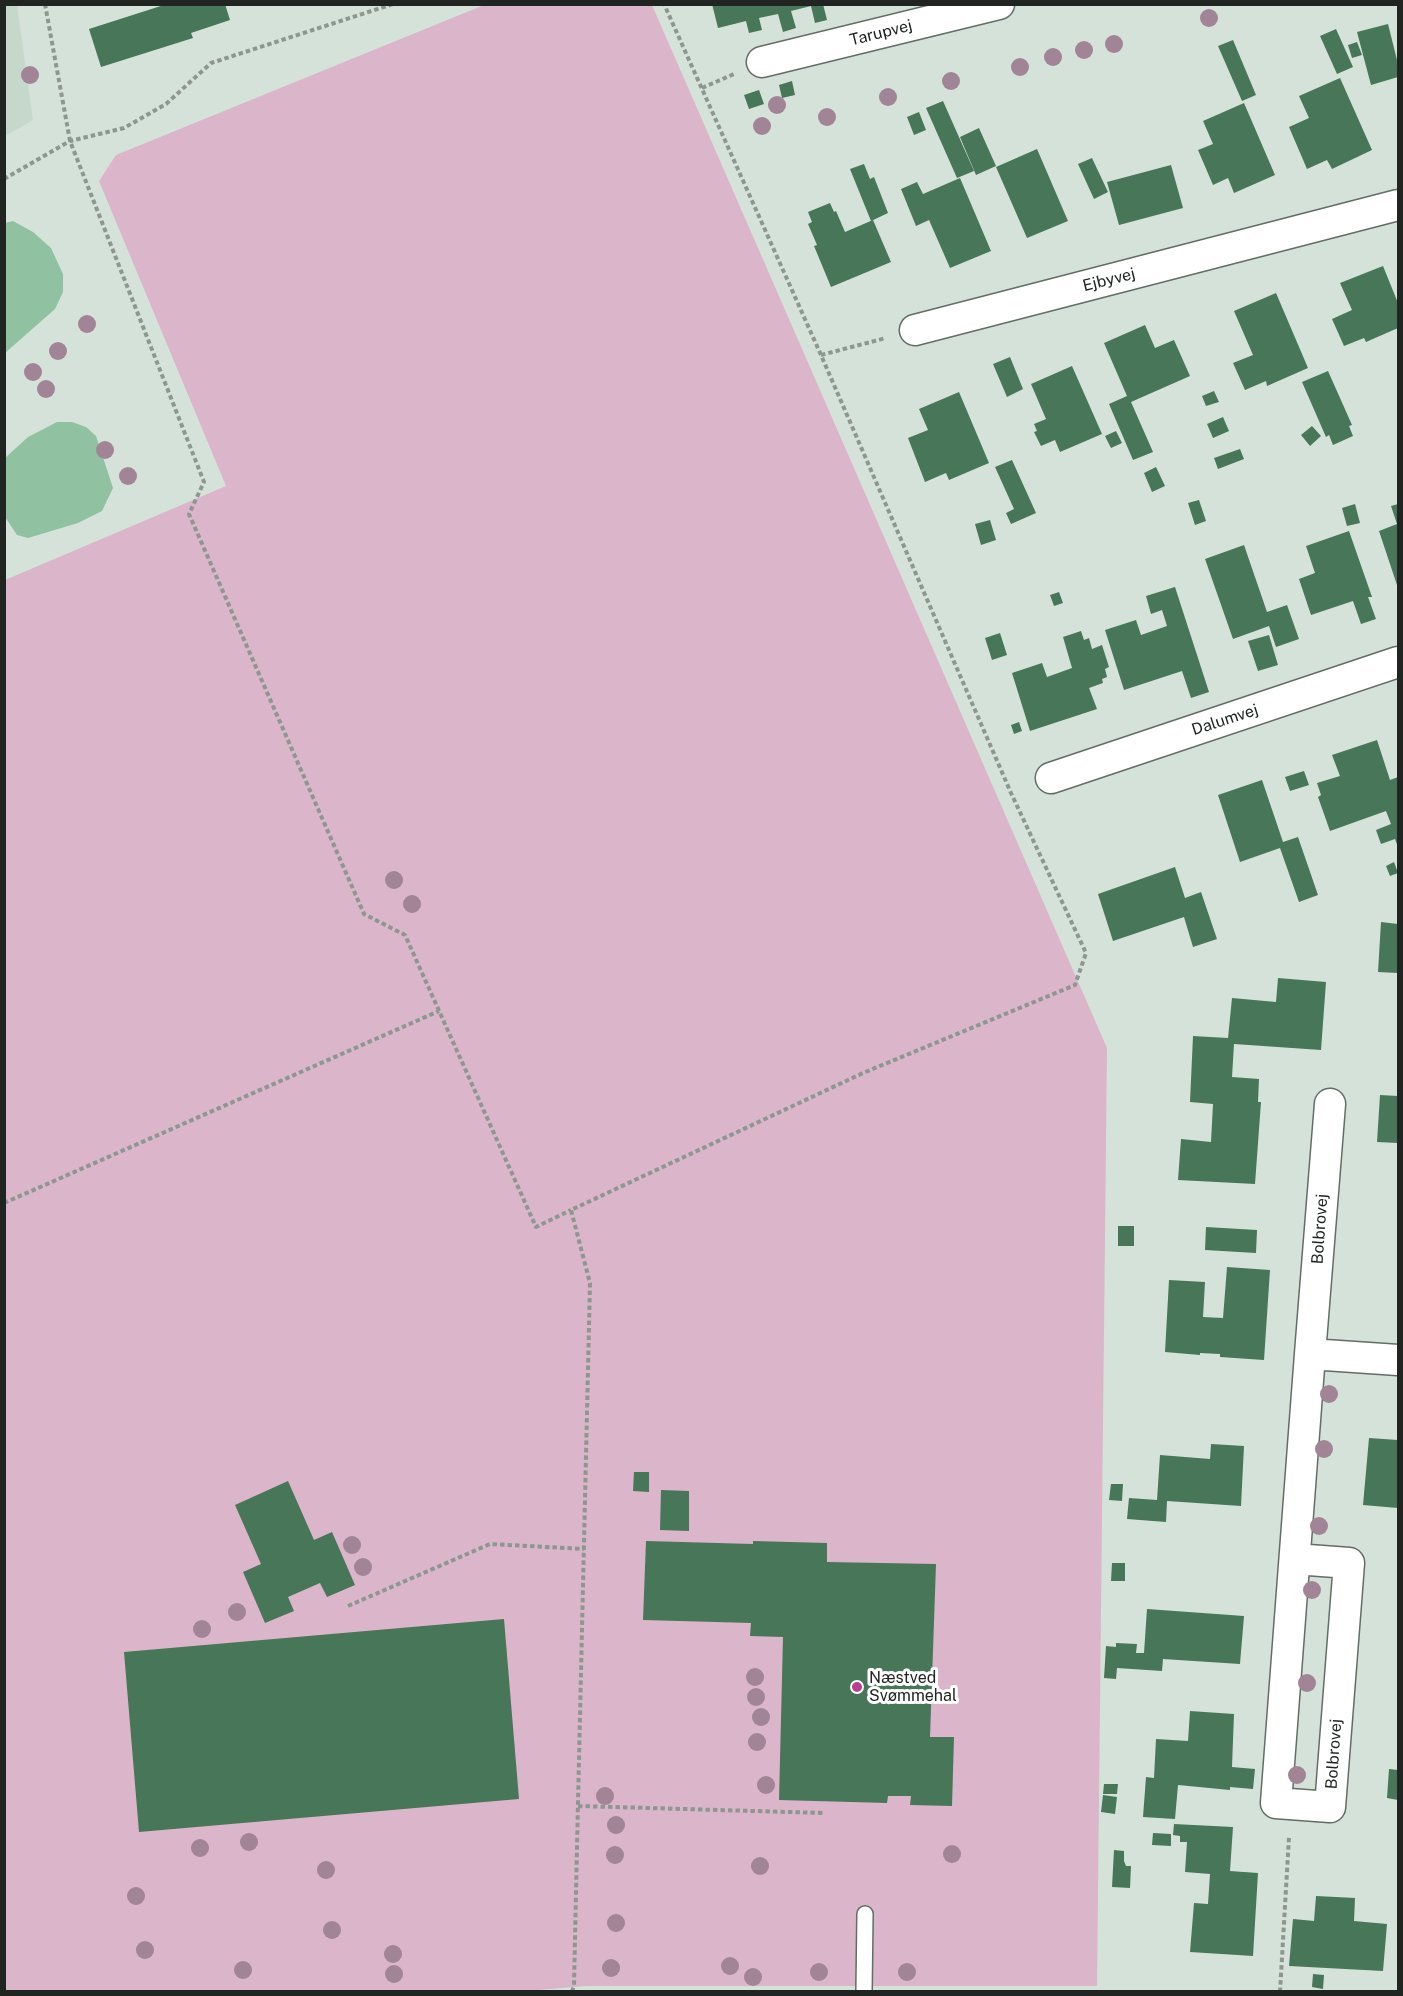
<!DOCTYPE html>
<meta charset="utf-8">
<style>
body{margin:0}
#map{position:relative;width:1403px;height:1996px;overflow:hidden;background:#d5e2d9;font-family:"Public Sans",sans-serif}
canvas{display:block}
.frame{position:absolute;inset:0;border:6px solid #202521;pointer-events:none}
</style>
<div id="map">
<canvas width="1403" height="1996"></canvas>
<div class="frame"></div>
</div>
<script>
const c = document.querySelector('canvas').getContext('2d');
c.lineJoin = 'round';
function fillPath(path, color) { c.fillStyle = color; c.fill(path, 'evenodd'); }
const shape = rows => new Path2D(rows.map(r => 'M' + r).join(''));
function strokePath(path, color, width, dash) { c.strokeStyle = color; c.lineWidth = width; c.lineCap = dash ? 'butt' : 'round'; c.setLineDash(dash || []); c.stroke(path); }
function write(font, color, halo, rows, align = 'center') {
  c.font = font + ' "Public Sans",sans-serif'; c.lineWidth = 6; c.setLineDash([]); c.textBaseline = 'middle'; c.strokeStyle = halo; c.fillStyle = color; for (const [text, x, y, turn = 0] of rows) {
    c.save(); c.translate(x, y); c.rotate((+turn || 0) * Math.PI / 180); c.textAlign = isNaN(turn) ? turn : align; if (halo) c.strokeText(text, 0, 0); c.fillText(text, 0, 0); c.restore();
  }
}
fillPath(shape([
 [5,4,17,5,33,120,5,136]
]), '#c5d8cb');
fillPath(shape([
 [484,5,652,5,1107,1048,1097,1986,587,1986,514,1992,5,1991,5,580,226,486,99,181,116,155]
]), '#dbb5ca');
fillPath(shape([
 [13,221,33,232,51,248,63,274,63,292,55,309,5,353,5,223],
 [57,422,72,422,86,427,96,436,113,488,102,511,78,523,28,538,17,535,5,517,5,458,28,437]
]), '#90c2a1');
fillPath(shape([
 [167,4,225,4,230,20,191,33,193,38,101,67,89,29],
 [712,4,823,4,827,20,815,23,811,6,791,11,796,28,783,32,778,14,759,18,762,30,749,33,746,21,718,28],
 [1388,24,1398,64,1398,77,1371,85,1357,32],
 [1336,29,1353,67,1337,74,1320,36],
 [1233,40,1256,95,1242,101,1218,46],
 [1357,42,1362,55,1352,58,1348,45],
 [1340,78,1372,150,1332,169,1327,160,1307,169,1289,127,1309,118,1299,96],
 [792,81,795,95,782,98,779,85],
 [759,90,764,104,749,109,744,95],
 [943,101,974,171,957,178,926,108],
 [1244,103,1275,175,1234,193,1228,178,1213,185,1198,150,1213,144,1203,121],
 [919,112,926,130,914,135,907,117],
 [979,128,996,166,976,175,960,137],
 [1037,149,1068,221,1027,238,996,167],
 [1092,158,1108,192,1094,199,1078,164],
 [864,164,870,179,874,177,888,213,871,221,850,169],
 [1171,165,1183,208,1119,225,1107,182],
 [960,178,991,251,950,268,929,220,916,226,901,189,917,182,923,194],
 [830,203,834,212,836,211,845,232,873,220,891,262,831,287,814,246,817,245,808,224,812,222,808,212],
 [1383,266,1398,303,1398,328,1366,342,1364,338,1344,346,1332,319,1352,310,1340,283],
 [1276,293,1308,368,1267,386,1266,381,1245,390,1233,363,1253,355,1234,311],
 [1145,325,1155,348,1174,340,1190,376,1131,402,1153,452,1133,460,1109,404,1127,396,1104,343],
 [1010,357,1023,389,1007,397,993,364],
 [1072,366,1102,434,1060,452,1055,440,1041,446,1034,432,1037,431,1034,424,1046,419,1031,384],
 [1328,371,1352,425,1349,426,1353,436,1333,445,1329,435,1326,437,1302,382],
 [1214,391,1219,402,1206,406,1202,396],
 [959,392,989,463,949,480,946,473,925,482,908,438,928,430,919,409],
 [1223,417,1229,431,1213,438,1207,424],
 [1312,426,1321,436,1310,446,1301,435],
 [1116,431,1122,443,1111,448,1105,436],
 [1240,449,1244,459,1218,469,1214,458],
 [1012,460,1036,513,1011,524,1006,513,1014,509,995,467],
 [1156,467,1165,486,1152,492,1144,473],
 [1199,500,1206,521,1195,525,1188,503],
 [1355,504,1360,523,1347,526,1342,508],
 [1398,504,1398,588,1379,531,1397,524,1391,506],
 [990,520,996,540,981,545,975,524],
 [1349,531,1372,597,1368,597,1376,619,1361,624,1353,601,1311,615,1299,579,1315,573,1306,546],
 [1244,545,1267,612,1287,605,1299,639,1276,647,1269,626,1233,639,1205,559],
 [1175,587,1209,692,1191,698,1182,671,1124,690,1105,630,1136,620,1141,635,1167,626,1162,610,1151,614,1146,596],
 [1059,592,1063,603,1054,606,1050,595],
 [1081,631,1084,640,1089,638,1092,649,1102,645,1109,667,1105,669,1107,677,1102,679,1103,683,1089,688,1097,709,1030,731,1012,673,1042,663,1047,677,1072,668,1063,637],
 [1000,633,1007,655,992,660,985,638],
 [1269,635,1278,665,1258,671,1248,641],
 [1019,722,1022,731,1014,734,1011,725],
 [1377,740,1390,780,1398,777,1398,847,1395,839,1381,844,1376,830,1391,824,1386,811,1330,831,1318,797,1321,795,1317,783,1340,776,1332,755],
 [1304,771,1309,785,1290,791,1285,777],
 [1262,780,1283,842,1298,837,1318,895,1299,902,1280,848,1240,862,1218,795],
 [1394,862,1398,873,1390,876,1386,866],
 [1175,867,1185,898,1201,892,1217,939,1193,947,1184,917,1113,941,1098,894],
 [1381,922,1398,924,1398,973,1378,972],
 [1278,978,1326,982,1321,1050,1234,1044,1232,1077,1259,1079,1258,1102,1261,1102,1255,1184,1178,1180,1181,1139,1211,1142,1213,1104,1190,1102,1193,1036,1228,1038,1232,998,1276,1002],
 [1380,1095,1398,1096,1398,1143,1377,1142],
 [1118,1226,1134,1226,1134,1246,1118,1246],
 [1206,1227,1257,1230,1256,1253,1205,1250],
 [1227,1267,1270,1270,1264,1360,1220,1357,1220,1354,1200,1353,1200,1355,1165,1352,1169,1280,1205,1282,1203,1317,1223,1318],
 [1369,1438,1398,1440,1398,1508,1363,1505],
 [1211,1444,1244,1446,1241,1506,1167,1501,1166,1522,1127,1519,1129,1498,1157,1500,1160,1455,1210,1459],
 [634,1472,649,1472,649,1492,633,1491],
 [288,1481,314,1540,332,1532,355,1585,327,1597,320,1583,288,1597,294,1611,265,1623,243,1572,261,1564,235,1505],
 [1111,1484,1123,1484,1122,1501,1109,1500],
 [661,1490,689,1491,689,1531,660,1530],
 [646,1541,753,1544,753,1541,827,1543,827,1562,936,1564,930,1737,954,1737,952,1806,910,1805,911,1796,888,1796,887,1803,779,1800,783,1637,750,1636,751,1623,643,1620],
 [1112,1563,1125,1563,1125,1581,1111,1581],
 [1147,1609,1244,1616,1240,1664,1163,1659,1162,1671,1117,1668,1116,1679,1104,1678,1106,1646,1116,1647,1116,1643,1137,1644,1136,1653,1144,1653],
 [504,1619,519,1799,139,1832,124,1652],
 [1190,1711,1234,1714,1232,1767,1255,1769,1253,1789,1230,1787,1230,1790,1178,1785,1175,1819,1143,1817,1146,1777,1154,1778,1156,1739,1188,1741],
 [1389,1769,1398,1770,1398,1800,1387,1798],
 [1104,1784,1118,1784,1117,1794,1103,1794],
 [1103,1795,1117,1797,1115,1814,1101,1812],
 [1174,1824,1233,1827,1230,1871,1258,1873,1253,1956,1190,1952,1194,1903,1208,1904,1210,1874,1185,1872,1187,1842,1180,1842,1180,1836,1173,1835],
 [1153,1833,1171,1834,1171,1846,1152,1845],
 [1114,1850,1124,1851,1124,1861,1126,1866,1131,1866,1130,1888,1112,1887],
 [1316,1896,1355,1898,1354,1921,1387,1924,1383,1971,1289,1966,1293,1919,1314,1921],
 [1313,1974,1324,1975,1323,1989,1312,1987]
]), '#487659');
const service = shape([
 [864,1992,865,1914]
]);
const minor = shape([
 [762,62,999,4],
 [915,330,1398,205],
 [1051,778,1398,662],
 [1310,1354,1398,1360],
 [1295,1559,1349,1563,1330,1807,1276,1803,1310,1354,1330,1104]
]);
strokePath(service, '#626d65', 18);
strokePath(minor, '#626d65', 33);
strokePath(shape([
 [45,4,70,141,204,482,189,514,364,914,405,935,536,1227,571,1210],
 [702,88,734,74],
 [4,179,70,141,124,128,166,104,211,63,393,4],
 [821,355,886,338],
 [4,1203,439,1011],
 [348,1606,490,1544,584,1549],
 [578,1806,824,1813],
 [572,1992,574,1985,578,1802,590,1283,571,1210,863,1073,1075,985,1086,953,1011,793,821,355,664,4],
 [1280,1992,1289,1837]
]), '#8d9790', 4, [4.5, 3]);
strokePath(service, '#fff', 15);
strokePath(minor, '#fff', 30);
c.fillStyle = '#a18496';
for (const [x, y] of [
 [1209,18],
 [1114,44],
 [1084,50],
 [1053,57],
 [1020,67],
 [30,75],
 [951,81],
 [888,97],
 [777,105],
 [827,117],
 [762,126],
 [87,324],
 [58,351],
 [33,372],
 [46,389],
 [105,450],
 [128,476],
 [394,880],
 [412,904],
 [1329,1394],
 [1324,1449],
 [1319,1526],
 [352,1545],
 [363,1567],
 [1312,1590],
 [237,1612],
 [202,1629],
 [755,1677],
 [1307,1683],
 [756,1697],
 [761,1717],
 [757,1742],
 [1297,1775],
 [766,1785],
 [605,1796],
 [616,1825],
 [249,1842],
 [200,1848],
 [952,1854],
 [615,1855],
 [760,1866],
 [326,1870],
 [136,1896],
 [616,1923],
 [332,1930],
 [145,1950],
 [393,1954],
 [730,1966],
 [611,1968],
 [243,1970],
 [819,1972],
 [907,1972],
 [394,1974],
 [753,1977]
]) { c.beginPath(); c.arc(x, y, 9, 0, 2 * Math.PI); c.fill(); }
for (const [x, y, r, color] of [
 [857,1687,6,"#ba3e90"]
]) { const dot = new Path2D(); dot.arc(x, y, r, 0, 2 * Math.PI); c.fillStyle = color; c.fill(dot); strokePath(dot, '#fff', 2); }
write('16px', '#202521', '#fff', [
 ["Tarupvej",881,33,-14],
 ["Ejbyvej",1109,280,-14],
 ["Dalumvej",1225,720,-18],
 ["Bolbrovej",1320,1229,-86],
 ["Bolbrovej",1334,1754,-86]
]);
write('16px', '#202521', '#fff', [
 ["Næstved",869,1678],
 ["Svømmehal",869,1696]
], 'left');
</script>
